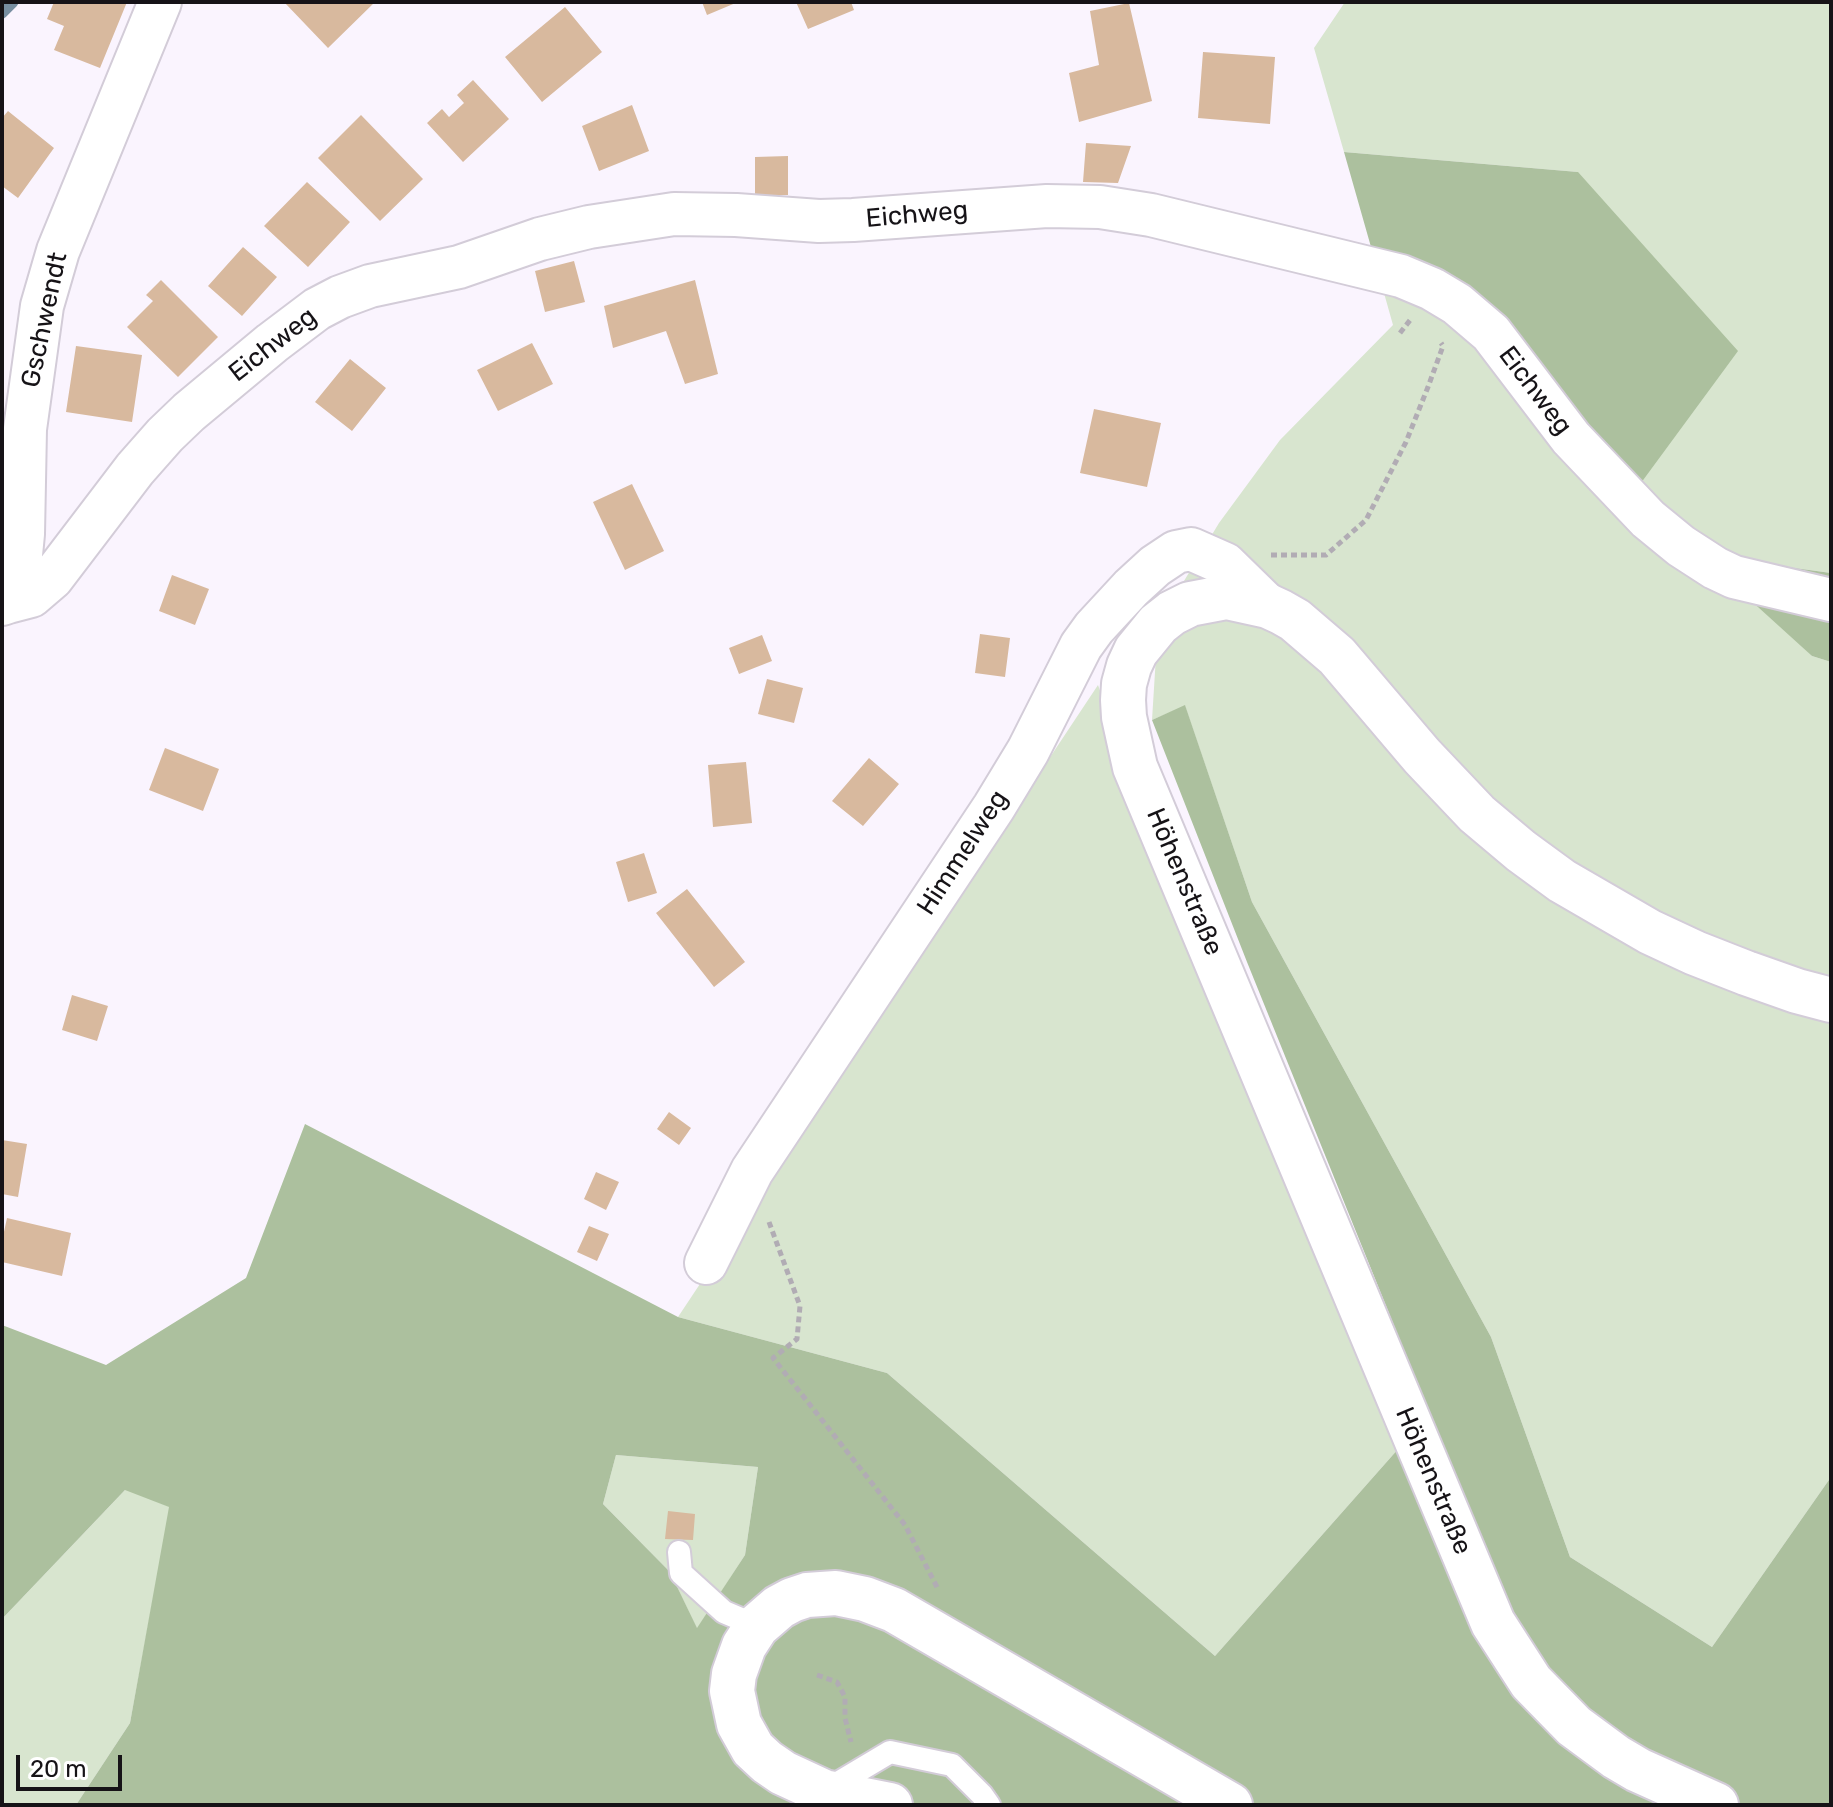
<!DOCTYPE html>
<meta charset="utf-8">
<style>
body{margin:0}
#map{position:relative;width:1833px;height:1807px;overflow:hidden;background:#faf4fe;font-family:Rubik,sans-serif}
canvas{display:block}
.frame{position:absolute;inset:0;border:4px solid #161317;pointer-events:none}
.scale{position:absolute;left:16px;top:1755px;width:106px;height:36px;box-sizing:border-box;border:4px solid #161317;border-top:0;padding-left:10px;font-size:24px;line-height:28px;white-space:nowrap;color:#161317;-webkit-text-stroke:6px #fff;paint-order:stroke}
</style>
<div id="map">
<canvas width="1833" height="1807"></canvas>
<div class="frame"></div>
<div class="scale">20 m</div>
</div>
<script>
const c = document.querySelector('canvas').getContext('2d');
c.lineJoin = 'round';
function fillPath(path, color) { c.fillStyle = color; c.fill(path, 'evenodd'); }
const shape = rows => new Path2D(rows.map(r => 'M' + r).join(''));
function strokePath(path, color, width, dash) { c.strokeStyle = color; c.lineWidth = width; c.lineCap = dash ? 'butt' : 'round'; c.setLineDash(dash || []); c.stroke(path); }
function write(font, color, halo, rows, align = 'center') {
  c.font = font + ' Rubik,sans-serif'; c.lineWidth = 8; c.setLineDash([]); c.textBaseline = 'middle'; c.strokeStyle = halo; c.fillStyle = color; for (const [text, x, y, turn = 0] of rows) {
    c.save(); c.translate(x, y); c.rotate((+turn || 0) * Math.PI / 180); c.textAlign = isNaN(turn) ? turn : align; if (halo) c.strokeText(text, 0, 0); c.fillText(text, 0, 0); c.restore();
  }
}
fillPath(shape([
 [1345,2,1831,2,1831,573,1729,559,1812,656,1831,662,1831,1477,1712,1647,1570,1557,1491,1337,1252,902,1185,706,1152,720,1158,624,1219,523,1280,440,1393,325,1371,247,1578,172,1344,152,1314,48],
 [1098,685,1164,869,1399,1448,1215,1656,887,1373,678,1317],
 [616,1455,758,1467,745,1555,697,1629,670,1572,603,1504],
 [126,1489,170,1507,130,1723,76,1805,2,1805,2,1619]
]), '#d8e5cf');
fillPath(shape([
 [1344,152,1578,172,1738,351,1638,487,1371,247],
 [1729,559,1831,573,1831,662,1812,656,1715,568],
 [1185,705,1252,902,1491,1337,1570,1557,1712,1647,1831,1477,1831,1805,76,1805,130,1723,169,1507,125,1490,2,1619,2,1325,106,1365,246,1278,305,1124,678,1317,887,1373,1215,1656,1399,1448,1458,1484,1247,962,1152,720],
 [616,1455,758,1467,745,1555,697,1628,670,1572,603,1504]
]), '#acc09e');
strokePath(shape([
 [2,13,13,2]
]), '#778ea1', 11);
fillPath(shape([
 [54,2,127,2,100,68,54,50,64,26,47,19],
 [284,2,375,2,328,48],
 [702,2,738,2,707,15],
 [796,2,851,2,854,10,808,29],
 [1129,3,1152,101,1079,122,1069,73,1099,65,1090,11],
 [565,7,602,52,542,102,505,57],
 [1203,52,1275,57,1270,124,1198,118],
 [473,80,509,119,463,162,427,123,442,109,449,117,464,103,457,95],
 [632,105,649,151,599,171,582,126],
 [8,111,54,148,18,198,2,186,2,118],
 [361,115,423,179,380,221,318,158],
 [1086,143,1131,146,1118,183,1083,182],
 [788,156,788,195,755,195,755,157],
 [307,182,350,222,308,267,264,226],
 [243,247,277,277,242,316,208,286],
 [574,261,585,302,545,312,535,271],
 [161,280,218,337,178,377,127,327,153,301,146,295],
 [695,280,718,374,685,384,666,331,613,348,604,306],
 [532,343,553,384,498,411,477,370],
 [76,346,142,355,132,422,66,412],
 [350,359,386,388,352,431,315,402],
 [1094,409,1161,423,1147,487,1080,473],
 [632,484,664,551,625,570,593,502],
 [172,575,209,589,195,625,159,611],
 [980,634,1010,638,1005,677,975,673],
 [762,635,772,661,739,674,729,648],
 [767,679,803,688,794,723,758,714],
 [165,748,219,769,203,811,149,790],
 [869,758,899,784,863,826,832,801],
 [746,762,752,823,713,827,708,765],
 [644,853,657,893,628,902,616,862],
 [687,889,745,962,714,987,656,913],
 [72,995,108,1006,97,1041,62,1030],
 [669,1112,691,1128,679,1145,657,1129],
 [2,1140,27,1144,18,1197,2,1194],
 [596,1172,619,1182,606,1210,584,1199],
 [7,1218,71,1233,62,1276,2,1262,2,1241],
 [589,1226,609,1234,597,1261,577,1252],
 [668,1511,695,1514,693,1540,665,1539]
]), '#d8b99e');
const service = shape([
 [679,1552,681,1573,724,1612,757,1626],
 [828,1789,890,1752,952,1765,982,1795,989,1805]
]);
const minor = shape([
 [8,602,31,596,52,578,135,469,165,435,189,412,272,343,317,309,340,297,370,286,459,267,540,239,589,227,674,214,736,215,819,221,853,220,1047,206,1100,207,1151,215,1401,276,1432,289,1457,304,1491,333,1571,438,1648,519,1681,546,1715,568,1734,577,1831,600],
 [2,604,8,602,20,565,23,534,25,429,42,306,58,251,160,2],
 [706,1263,752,1171,994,807,1028,751,1081,646,1094,628,1131,588,1155,566,1176,552,1191,549,1225,564,1268,606]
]);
const tertiary = shape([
 [890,1805,824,1792,783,1773,767,1762,753,1749,739,1724,732,1691,734,1674,744,1646,757,1626,779,1607,792,1600,807,1595,836,1593,865,1599,894,1610,1230,1805],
 [1716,1805,1638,1770,1616,1757,1574,1726,1531,1682,1493,1623,1135,767,1124,717,1123,700,1124,684,1129,666,1136,651,1158,624,1172,613,1190,604,1227,597,1268,606,1281,612,1295,620,1337,656,1422,756,1477,814,1521,851,1562,881,1650,932,1695,953,1746,973,1797,991,1831,1000]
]);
strokePath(service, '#d3ccd8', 26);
strokePath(minor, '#d3ccd8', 46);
strokePath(tertiary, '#d3ccd8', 48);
strokePath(shape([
 [1400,333,1411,319],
 [1271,555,1326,555,1366,520,1406,442,1428,387,1443,346,1441,343],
 [769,1222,800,1306,797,1339,773,1358,905,1525,938,1589],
 [817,1675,837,1682,845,1697,845,1718,851,1742]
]), '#b1acb4', 5, [6, 4]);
strokePath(service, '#fff', 22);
strokePath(minor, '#fff', 42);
strokePath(tertiary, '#fff', 44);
write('26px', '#161317', '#fff', [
 ["Eichweg",917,215,-5],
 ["Gschwendt",45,320,-78],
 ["Eichweg",273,345,-38],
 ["Eichweg",1535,391,53],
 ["Himmelweg",963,853,-57],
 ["Höhenstraße",1184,882,67],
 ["Höhenstraße",1433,1481,67]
]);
</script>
